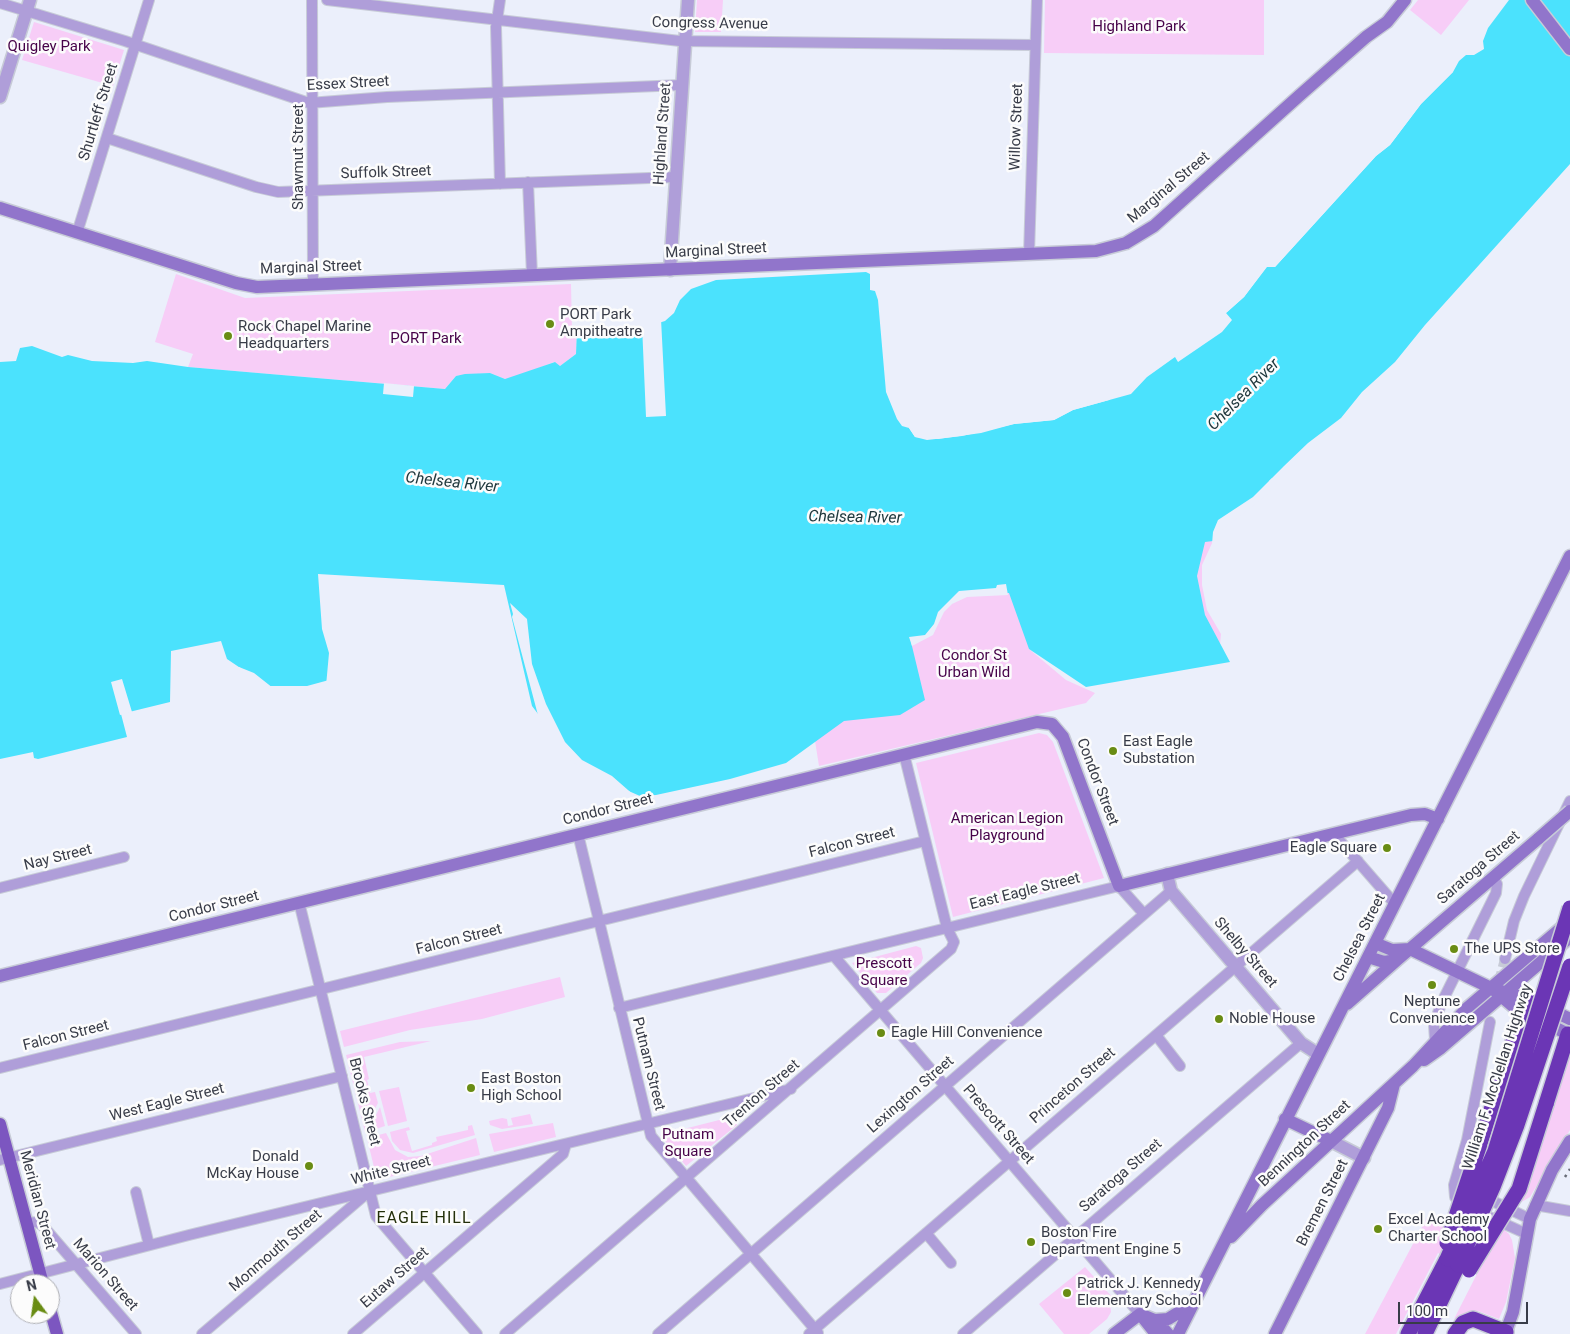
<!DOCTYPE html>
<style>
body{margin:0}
#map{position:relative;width:1570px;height:1334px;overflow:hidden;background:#ebeffb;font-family:Roboto,sans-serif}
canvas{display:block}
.north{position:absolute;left:10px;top:1274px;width:50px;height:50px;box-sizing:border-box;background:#fcfcfc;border:1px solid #aeafb4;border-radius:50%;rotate:346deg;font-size:14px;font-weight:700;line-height:20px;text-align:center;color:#383c48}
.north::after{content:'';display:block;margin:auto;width:18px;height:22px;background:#698c14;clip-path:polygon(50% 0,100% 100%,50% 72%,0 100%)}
.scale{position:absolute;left:1398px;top:1302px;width:130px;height:22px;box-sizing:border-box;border:2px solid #383c48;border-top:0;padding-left:6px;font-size:15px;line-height:18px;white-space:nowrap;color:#383c48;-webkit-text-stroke:4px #fcfcfc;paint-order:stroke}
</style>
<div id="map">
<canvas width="1570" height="1334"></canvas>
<div class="north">N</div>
<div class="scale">100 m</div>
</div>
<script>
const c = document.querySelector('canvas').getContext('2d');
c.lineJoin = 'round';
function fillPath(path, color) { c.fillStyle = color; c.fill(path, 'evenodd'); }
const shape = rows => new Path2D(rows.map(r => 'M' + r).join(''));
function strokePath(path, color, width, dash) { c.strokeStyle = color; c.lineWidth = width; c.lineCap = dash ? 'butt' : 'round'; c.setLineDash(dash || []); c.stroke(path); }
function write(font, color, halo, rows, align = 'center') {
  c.font = font + ' Roboto,sans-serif'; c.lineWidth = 5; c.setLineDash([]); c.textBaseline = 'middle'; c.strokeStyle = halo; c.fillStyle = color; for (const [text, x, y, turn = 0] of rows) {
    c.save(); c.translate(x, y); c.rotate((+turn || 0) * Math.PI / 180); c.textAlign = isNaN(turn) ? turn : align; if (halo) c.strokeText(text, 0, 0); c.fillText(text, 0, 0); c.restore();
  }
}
fillPath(shape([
 [697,0,723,0,721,32,695,32],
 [1045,0,1264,0,1264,55,1044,53],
 [1418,0,1469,0,1441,35,1410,10],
 [34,22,124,50,113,86,22,60],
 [176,274,245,298,571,284,572,329,577,329,576,354,560,366,554,362,513,378,505,379,490,373,456,376,445,389,188,367,193,354,155,342],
 [1209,541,1213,541,1202,565,1202,585,1207,610,1221,634,1220,645,1029,649,1066,680,1095,693,1086,703,819,766,812,722,923,695,901,603],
 [1039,733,1047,735,1053,742,1104,878,953,917,916,763],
 [916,946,921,948,923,958,921,963,886,993,877,993,852,963],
 [560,977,565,997,482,1019,410,1030,344,1047,340,1031],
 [431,1041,364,1057,369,1079,367,1080,369,1088,370,1093,375,1092,378,1103,368,1122,369,1131,365,1132,346,1055,400,1042],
 [1570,1047,1570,1130,1530,1197,1520,1203,1531,1176],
 [399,1087,407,1121,388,1126,379,1091],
 [380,1107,385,1126,373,1130,372,1123],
 [530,1114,533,1124,502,1129,490,1125,489,1121,502,1118,507,1119,508,1126,513,1125,511,1118],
 [735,1116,737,1125,686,1166,660,1135],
 [553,1123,556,1137,494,1152,489,1134],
 [472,1125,475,1135,413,1153,400,1150,392,1141,390,1132,409,1127,410,1130,406,1131,412,1151,432,1145,432,1143,437,1141,436,1137,468,1130,468,1126],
 [386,1133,395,1150,408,1157,421,1156,476,1138,480,1155,377,1180,367,1138],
 [1430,1212,1493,1242,1503,1229,1509,1234,1512,1240,1515,1258,1506,1302,1499,1319,1478,1311,1470,1311,1454,1319,1478,1272,1438,1253,1396,1334,1365,1334],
 [1085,1267,1114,1299,1110,1302,1111,1312,1107,1319,1089,1334,1064,1334,1039,1304]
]), '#f7cdf7');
fillPath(shape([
 [1509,0,1570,0,1570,164,1425,325,1395,362,1362,392,1341,418,1308,443,1284,466,1269,481,1268,491,1213,534,1213,541,1205,542,1197,576,1205,615,1230,662,1086,687,1029,649,1009,593,966,594,942,610,931,633,911,642,925,700,900,715,844,721,786,763,730,779,656,795,640,796,624,789,573,760,532,706,504,585,318,574,322,629,329,653,326,686,267,686,227,659,221,641,171,651,170,702,121,714,127,737,38,759,34,758,33,752,0,759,0,362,16,361,20,348,32,346,62,357,68,355,92,361,133,363,147,361,188,367,445,389,456,376,465,374,490,373,505,379,555,362,560,366,576,354,577,329,642,328,665,321,674,313,680,300,691,289,716,280,866,272,870,274,870,290,875,291,878,300,886,392,897,419,902,426,909,428,915,437,938,439,981,433,1014,424,1054,420,1073,410,1131,394,1147,377,1175,357,1178,362,1222,332,1232,320,1226,313,1244,297,1267,266,1275,267,1376,156,1390,145,1421,104,1453,72,1459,61,1466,55,1474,55,1484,49,1483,41,1488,28]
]), '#4be2fd');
fillPath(shape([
 [1450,71,1453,72,1421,104,1390,145,1376,156,1275,267,1267,267,1244,297,1226,313,1227,309,1242,296,1266,265,1274,264,1374,154,1388,144,1419,102],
 [661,319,666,416,646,417,642,325],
 [384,383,414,386,413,397,383,394],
 [1111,395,1114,396,1109,400,1073,410,1054,420,1014,424,962,436,927,440,915,437,909,428,912,428,916,435,927,437,962,434,1014,422,1053,418,1060,412],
 [1272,478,1270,493,1216,535,1215,542,1212,544,1213,532,1218,520,1253,497],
 [1006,584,1008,595,967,597,952,604,944,612,933,635,912,646,909,637,925,635,934,624,938,612,959,591,996,588,997,585],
 [510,603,527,619,532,664,546,704,565,742,582,760,612,776,636,797,623,792,572,762,539,719,512,617,513,614],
 [239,667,254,673,273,688,307,686,329,680,329,686,266,689,235,668],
 [122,679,132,712,120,715,111,682]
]), '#ebeffb');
strokePath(shape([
 [1499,982,1505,959]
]), '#c7cbd7', 10, [10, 5]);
const minor = shape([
 [312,0,313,285],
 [327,0,680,41,1035,45],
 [500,0,496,27,500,184],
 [0,3,125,41,309,103,387,97,682,85],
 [107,138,256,187,278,192,676,177],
 [528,182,532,275],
 [77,233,149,0],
 [1029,254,1037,0],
 [578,834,651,1136,818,1333],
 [1334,834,1395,904],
 [0,888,124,857],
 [299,902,376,1216,477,1334],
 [834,956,1140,1314],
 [1505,959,1514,921,1524,896,1570,801],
 [619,1008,1119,886,1144,914],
 [1156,1035,1180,1066],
 [1435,1040,1434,1025,1441,1004,1496,893,1497,884,1493,877],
 [0,1068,925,841],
 [0,1160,342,1076],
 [136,1192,149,1245],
 [1482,1196,1530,1219],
 [1463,1205,1455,1197,1454,1185,1467,1140,1490,1022],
 [1535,1205,1570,1211],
 [1476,1211,1527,1234],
 [27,1223,37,1222,43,1226,136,1334],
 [926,1233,951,1263],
 [0,1284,189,1235,791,1089],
 [202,1334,365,1195],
 [353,1334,563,1154,566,1144],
 [505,1334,951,949,954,942,947,928,904,754],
 [658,1334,1171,891],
 [809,1334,1358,861],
 [963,1334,1301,1043]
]);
const tertiary = shape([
 [0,97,30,0],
 [670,270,688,0],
 [1167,874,1171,891,1301,1043,1318,1054],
 [1331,1141,1364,1158]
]);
const secondary = shape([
 [1532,0,1570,49],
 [0,208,236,283,257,287,1096,251,1126,243,1154,226,1300,95,1366,37,1387,22,1405,0],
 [1375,943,1392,950,1410,949],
 [1410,949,1491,988,1528,999,1570,1019],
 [1368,957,1384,962,1397,960,1539,838],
 [0,976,1037,722,1052,724,1063,737,1119,886,1411,815,1425,814,1438,819],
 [1495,991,1515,1008,1570,1035],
 [1347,1004,1397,960],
 [1424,1060,1441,1048,1570,937],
 [1285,1119,1331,1141],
 [1231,1237,1262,1205,1413,1066,1467,1008,1567,923],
 [1140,1314,1157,1321,1168,1334],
 [1140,1314,1156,1334],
 [1155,1320,1168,1319,1191,1305],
 [1114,1334,1140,1314],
 [1178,1334,1570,556],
 [1275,1334,1388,1108,1394,1084],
 [1505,1334,1513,1312,1530,1219,1552,1170,1570,1141]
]);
const primary = shape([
 [0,1124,43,1284],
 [50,1309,57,1334]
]);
const motorway = shape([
 [1546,1104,1568,1034],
 [1479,1147,1523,1011,1531,1003,1536,1003],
 [1408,1334,1447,1259],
 [1425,1334,1458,1265],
 [1455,1334,1463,1323,1473,1319,1506,1332]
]);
strokePath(minor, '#c7cbd7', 12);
strokePath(tertiary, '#c7cbd7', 15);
strokePath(secondary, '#c7cbd7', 15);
strokePath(primary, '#c7cbd7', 15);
strokePath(motorway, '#c7cbd7', 18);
strokePath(minor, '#af9ed9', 10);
strokePath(tertiary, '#af9ed9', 12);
strokePath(secondary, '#9175cb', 12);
strokePath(primary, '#7c56c0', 12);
strokePath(motorway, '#6b36b5', 15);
strokePath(shape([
 [1565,1177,1570,1169]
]), '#676b77', 2.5, [2.5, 5]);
const secondaryBridge = shape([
 [1539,838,1570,811]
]);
const motorwayBridge = shape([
 [1447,1243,1479,1147],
 [1447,1259,1495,1151,1570,908],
 [1458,1265,1493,1187,1517,1125,1570,966],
 [1469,1270,1519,1189,1546,1104]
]);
strokePath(secondaryBridge, '#c7cbd7', 15, []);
strokePath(motorwayBridge, '#c7cbd7', 18, []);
strokePath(secondaryBridge, '#9175cb', 12);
strokePath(motorwayBridge, '#6b36b5', 15);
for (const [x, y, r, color] of [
 [550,324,5,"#698c14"],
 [228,336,5,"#698c14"],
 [1113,751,5,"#698c14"],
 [1387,848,5,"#698c14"],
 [1454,949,5,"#698c14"],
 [1432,985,5,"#698c14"],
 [1219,1019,5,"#698c14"],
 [881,1033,5,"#698c14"],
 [471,1088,5,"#698c14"],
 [309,1166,5,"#698c14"],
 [1378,1229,5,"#698c14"],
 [1031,1242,5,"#698c14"],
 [1067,1293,5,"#698c14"]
]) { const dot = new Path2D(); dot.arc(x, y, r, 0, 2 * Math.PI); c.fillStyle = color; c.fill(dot); strokePath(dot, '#fcfcfc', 2); }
write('15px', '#383c48', '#fcfcfc', [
 ["Congress Avenue",710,24,1],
 ["Essex Street",348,84,-3],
 ["Shurtleff Street",99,112,-73],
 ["Willow Street",1017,127,-88],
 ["Highland Street",663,134,-86],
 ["Shawmut Street",299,157,-90],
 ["Suffolk Street",386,173,-2],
 ["Marginal Street",1169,188,-40],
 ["Marginal Street",716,251,-3],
 ["Marginal Street",311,268,-2],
 ["Condor Street",1097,782,69],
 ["Condor Street",608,810,-14],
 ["Falcon Street",852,843,-14],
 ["Nay Street",58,858,-14],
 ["Saratoga Street",1479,868,-41],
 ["East Eagle Street",1025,892,-14],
 ["Condor Street",214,907,-14],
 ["Chelsea Street",1360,938,-63],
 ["Falcon Street",459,940,-14],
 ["Shelby Street",1245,953,49],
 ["Falcon Street",66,1036,-14],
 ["Putnam Street",648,1064,76],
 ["William F. McClellan Highway",1498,1077,-72],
 ["Princeton Street",1073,1086,-41],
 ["Trenton Street",762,1094,-41],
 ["Lexington Street",911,1095,-41],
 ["Brooks Street",364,1102,76],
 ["West Eagle Street",167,1103,-14],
 ["Prescott Street",998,1125,49],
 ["Bennington Street",1305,1144,-43],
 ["White Street",391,1171,-14],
 ["Saratoga Street",1121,1176,-41],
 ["Meridian Street",37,1200,75],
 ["Bremen Street",1323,1203,-63],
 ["Monmouth Street",276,1251,-41],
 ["Marion Street",105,1275,49],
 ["Eutaw Street",395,1278,-41]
]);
write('15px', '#460249', '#fcfcfc', [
 ["Highland Park",1139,27],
 ["Quigley Park",49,47],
 ["PORT Park",426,339],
 ["Condor St",974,656],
 ["Urban Wild",974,673],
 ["American Legion",1007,819],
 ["Playground",1007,836],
 ["Prescott",884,964],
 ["Square",884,981],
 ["Putnam",688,1135],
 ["Square",688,1152]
]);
write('15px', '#383c48', '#fcfcfc', [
 ["PORT Park",560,315],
 ["Ampitheatre",560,332],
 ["Rock Chapel Marine",238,327],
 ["Headquarters",238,344],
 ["East Eagle",1123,742],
 ["Substation",1123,759],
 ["Eagle Square",1377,848,"right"],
 ["The UPS Store",1464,949],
 ["Neptune",1432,1002,"center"],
 ["Convenience",1432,1019,"center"],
 ["Noble House",1229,1019],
 ["Eagle Hill Convenience",891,1033],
 ["East Boston",481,1079],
 ["High School",481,1096],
 ["Donald",299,1157,"right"],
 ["McKay House",299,1174,"right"],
 ["Excel Academy",1388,1220],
 ["Charter School",1388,1237],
 ["Boston Fire",1041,1233],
 ["Department Engine 5",1041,1250],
 ["Patrick J. Kennedy",1077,1284],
 ["Elementary School",1077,1301]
], 'left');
write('italic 16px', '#20393e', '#fcfcfc', [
 ["Chelsea River",1244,395,-45],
 ["Chelsea River",452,483,6],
 ["Chelsea River",855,518,1]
]);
c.letterSpacing = '1px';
write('16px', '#232f0a', '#fcfcfc', [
 ["EAGLE HILL",424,1219]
]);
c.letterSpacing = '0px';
</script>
